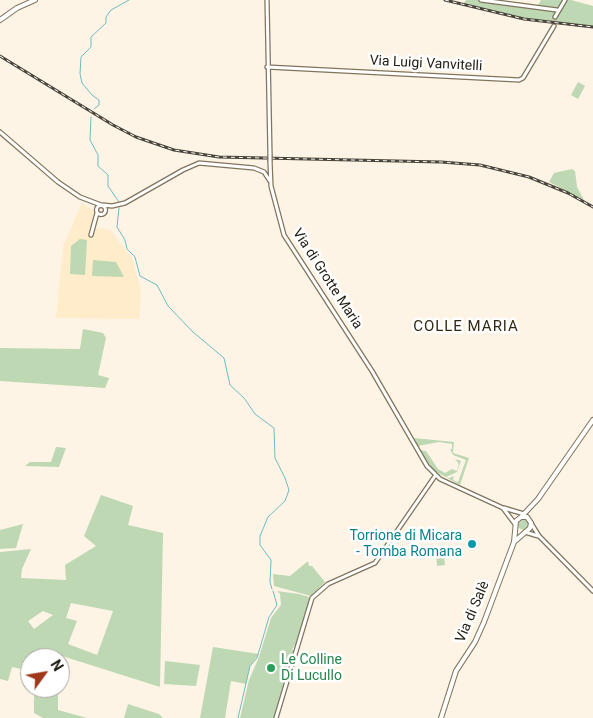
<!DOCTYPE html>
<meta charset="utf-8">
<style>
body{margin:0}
#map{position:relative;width:593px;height:718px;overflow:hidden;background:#fdf4e5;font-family:Roboto,sans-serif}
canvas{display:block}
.north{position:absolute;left:20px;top:648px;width:50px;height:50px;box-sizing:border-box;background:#fff;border:1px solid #a7a5a1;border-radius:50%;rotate:58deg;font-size:14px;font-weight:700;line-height:20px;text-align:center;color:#231e14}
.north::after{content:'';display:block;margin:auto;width:18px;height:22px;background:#9f3819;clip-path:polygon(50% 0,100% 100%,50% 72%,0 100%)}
</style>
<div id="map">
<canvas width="593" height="718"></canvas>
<div class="north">N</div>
</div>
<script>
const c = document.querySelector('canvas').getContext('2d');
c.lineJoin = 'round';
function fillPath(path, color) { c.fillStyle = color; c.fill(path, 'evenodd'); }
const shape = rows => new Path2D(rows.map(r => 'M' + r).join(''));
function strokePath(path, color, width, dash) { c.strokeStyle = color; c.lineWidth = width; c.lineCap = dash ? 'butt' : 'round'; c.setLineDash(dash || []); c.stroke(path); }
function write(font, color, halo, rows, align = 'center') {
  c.font = font + ' Roboto,sans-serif'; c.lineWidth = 5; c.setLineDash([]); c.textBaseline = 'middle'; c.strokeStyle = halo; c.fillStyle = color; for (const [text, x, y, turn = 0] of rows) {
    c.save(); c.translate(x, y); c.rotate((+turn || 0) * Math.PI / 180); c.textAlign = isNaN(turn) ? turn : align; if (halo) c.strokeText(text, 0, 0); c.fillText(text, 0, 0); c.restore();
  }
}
fillPath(shape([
 [82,203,94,211,91,227,110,230,132,258,141,291,139,319,56,318,63,247]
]), '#feecca');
fillPath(shape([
 [466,0,482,0,536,8,541,0,571,0,593,6,593,27,524,19,463,4],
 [578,82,585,86,578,99,571,95],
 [572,169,575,171,577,187,584,200,549,182,554,173],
 [80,239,87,240,85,275,70,274,71,246],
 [93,260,116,262,124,277,92,276],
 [83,329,103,333,106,338,98,375,109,378,105,388,0,381,0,348,80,349],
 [414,438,454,442,453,453,469,458,460,485,433,470,420,450,426,451,438,469,445,473,452,469,457,471,459,464,455,459,461,461,457,472,446,477,449,478,454,476,453,480,458,482,466,460,453,455,450,449,452,449,452,444,439,442,418,446],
 [56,447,66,448,59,467,25,466,30,462,51,462],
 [101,495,133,506,128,525,163,533,160,687,59,655,59,658,30,658,30,671,12,667,8,681,0,679,0,552,31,549,22,569,21,578,66,580,65,565,96,546,84,536],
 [71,603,113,611,97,655,68,644,77,621,66,618],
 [43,611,53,615,34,629,28,621],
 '517.5 524a5.5 5.5 0 1 1 11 0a5.5 5.5 0 1 1-11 0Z',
 [23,524,16,548,0,549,0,530],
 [443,549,445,565,437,566,436,550],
 [308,561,309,566,312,566,325,582,311,596,274,586,273,574,290,576],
 [277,591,299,594,309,597,309,601,296,644,292,649,294,651,275,718,240,718,249,680,259,657,271,618,281,605,280,594],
 [213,647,259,654,250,666,246,684,231,681,225,718,200,718],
 [165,661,200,665,196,686,164,684],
 [34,688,58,688,58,710,87,718,43,718,34,713],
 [128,704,159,714,163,718,124,718]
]), '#bdd8b2');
strokePath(shape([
 [94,109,99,105,99,100,92,95,82,83,80,74,81,57,91,47,91,37,106,23,106,17,111,10,129,0],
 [91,117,90,140,98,155,98,166,108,175,108,186,119,202],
 [119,208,117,227,125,240,127,249,135,257,140,276,157,285,168,306,193,332,224,358,230,385,244,398,255,414,274,428,275,458,285,478,289,490,285,501,268,517,260,536,260,545,271,560,270,582,272,589],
 [238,718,250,666,257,658,269,617,277,605,273,591]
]), '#6fbac3', 1);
strokePath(shape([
 [554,26,555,17]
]), '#d1c9bb', 3, [3, 1.5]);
const minor = shape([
 [267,0,270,154],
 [481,0,557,10],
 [555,17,565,0],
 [267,67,519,80,523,78,554,26],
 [0,132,58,182,80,197,101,205],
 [270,162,271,186,284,235,372,371,427,466,440,479,503,508,515,524],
 [103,205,112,206,125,203,183,170,199,163,254,168,264,172,270,181],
 '96.5 210a4.5 4.5 0 1 1 9 0a4.5 4.5 0 1 1-9 0Z',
 [91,235,97,213],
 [504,508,524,514],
 [531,523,539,536,593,591],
 [525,532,538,536],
 [276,718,312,598,328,584,375,563,435,476]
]);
const secondary = shape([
 [0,20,17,8,35,0],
 [522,516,538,499,593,420],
 [441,718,456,671,475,642,484,622,514,542,516,521,521,517,527,517,531,523,530,528,514,542]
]);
strokePath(minor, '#80745c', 5.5);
strokePath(secondary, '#80745c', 6);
strokePath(minor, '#fff', 3);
strokePath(secondary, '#fff', 4);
const rail = shape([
 [445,0,524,19,593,27],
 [0,56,113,125,136,137,174,150,219,157,441,162,480,165,529,177,568,193,593,207]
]);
strokePath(rail, '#4a453a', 3);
strokePath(rail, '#fff', 1, [4]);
const minorBridge = shape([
 [270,154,270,162]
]);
strokePath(minorBridge, '#80745c', 5.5, []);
strokePath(minorBridge, '#fff', 3);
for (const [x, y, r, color] of [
 [472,544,5,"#0f9aa8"],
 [271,668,5,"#2e9e5b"]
]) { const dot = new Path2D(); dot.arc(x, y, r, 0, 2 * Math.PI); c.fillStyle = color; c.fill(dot); strokePath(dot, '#fff', 2); }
write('14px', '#231e14', '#fff', [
 ["Via Luigi Vanvitelli",426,64,3],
 ["Via di Grotte Maria",327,279,57],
 ["Via di Salè",473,612,-67]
]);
write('14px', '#0d838f', '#fff', [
 ["Torrione di Micara",462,536],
 ["- Tomba Romana",462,552]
], 'right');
write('14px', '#27864d', '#fff', [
 ["Le Colline",281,660],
 ["Di Lucullo",281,676]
], 'left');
c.letterSpacing = '1px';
write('15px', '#332813', '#fff', [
 ["COLLE MARIA",466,327]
]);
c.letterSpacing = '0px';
</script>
